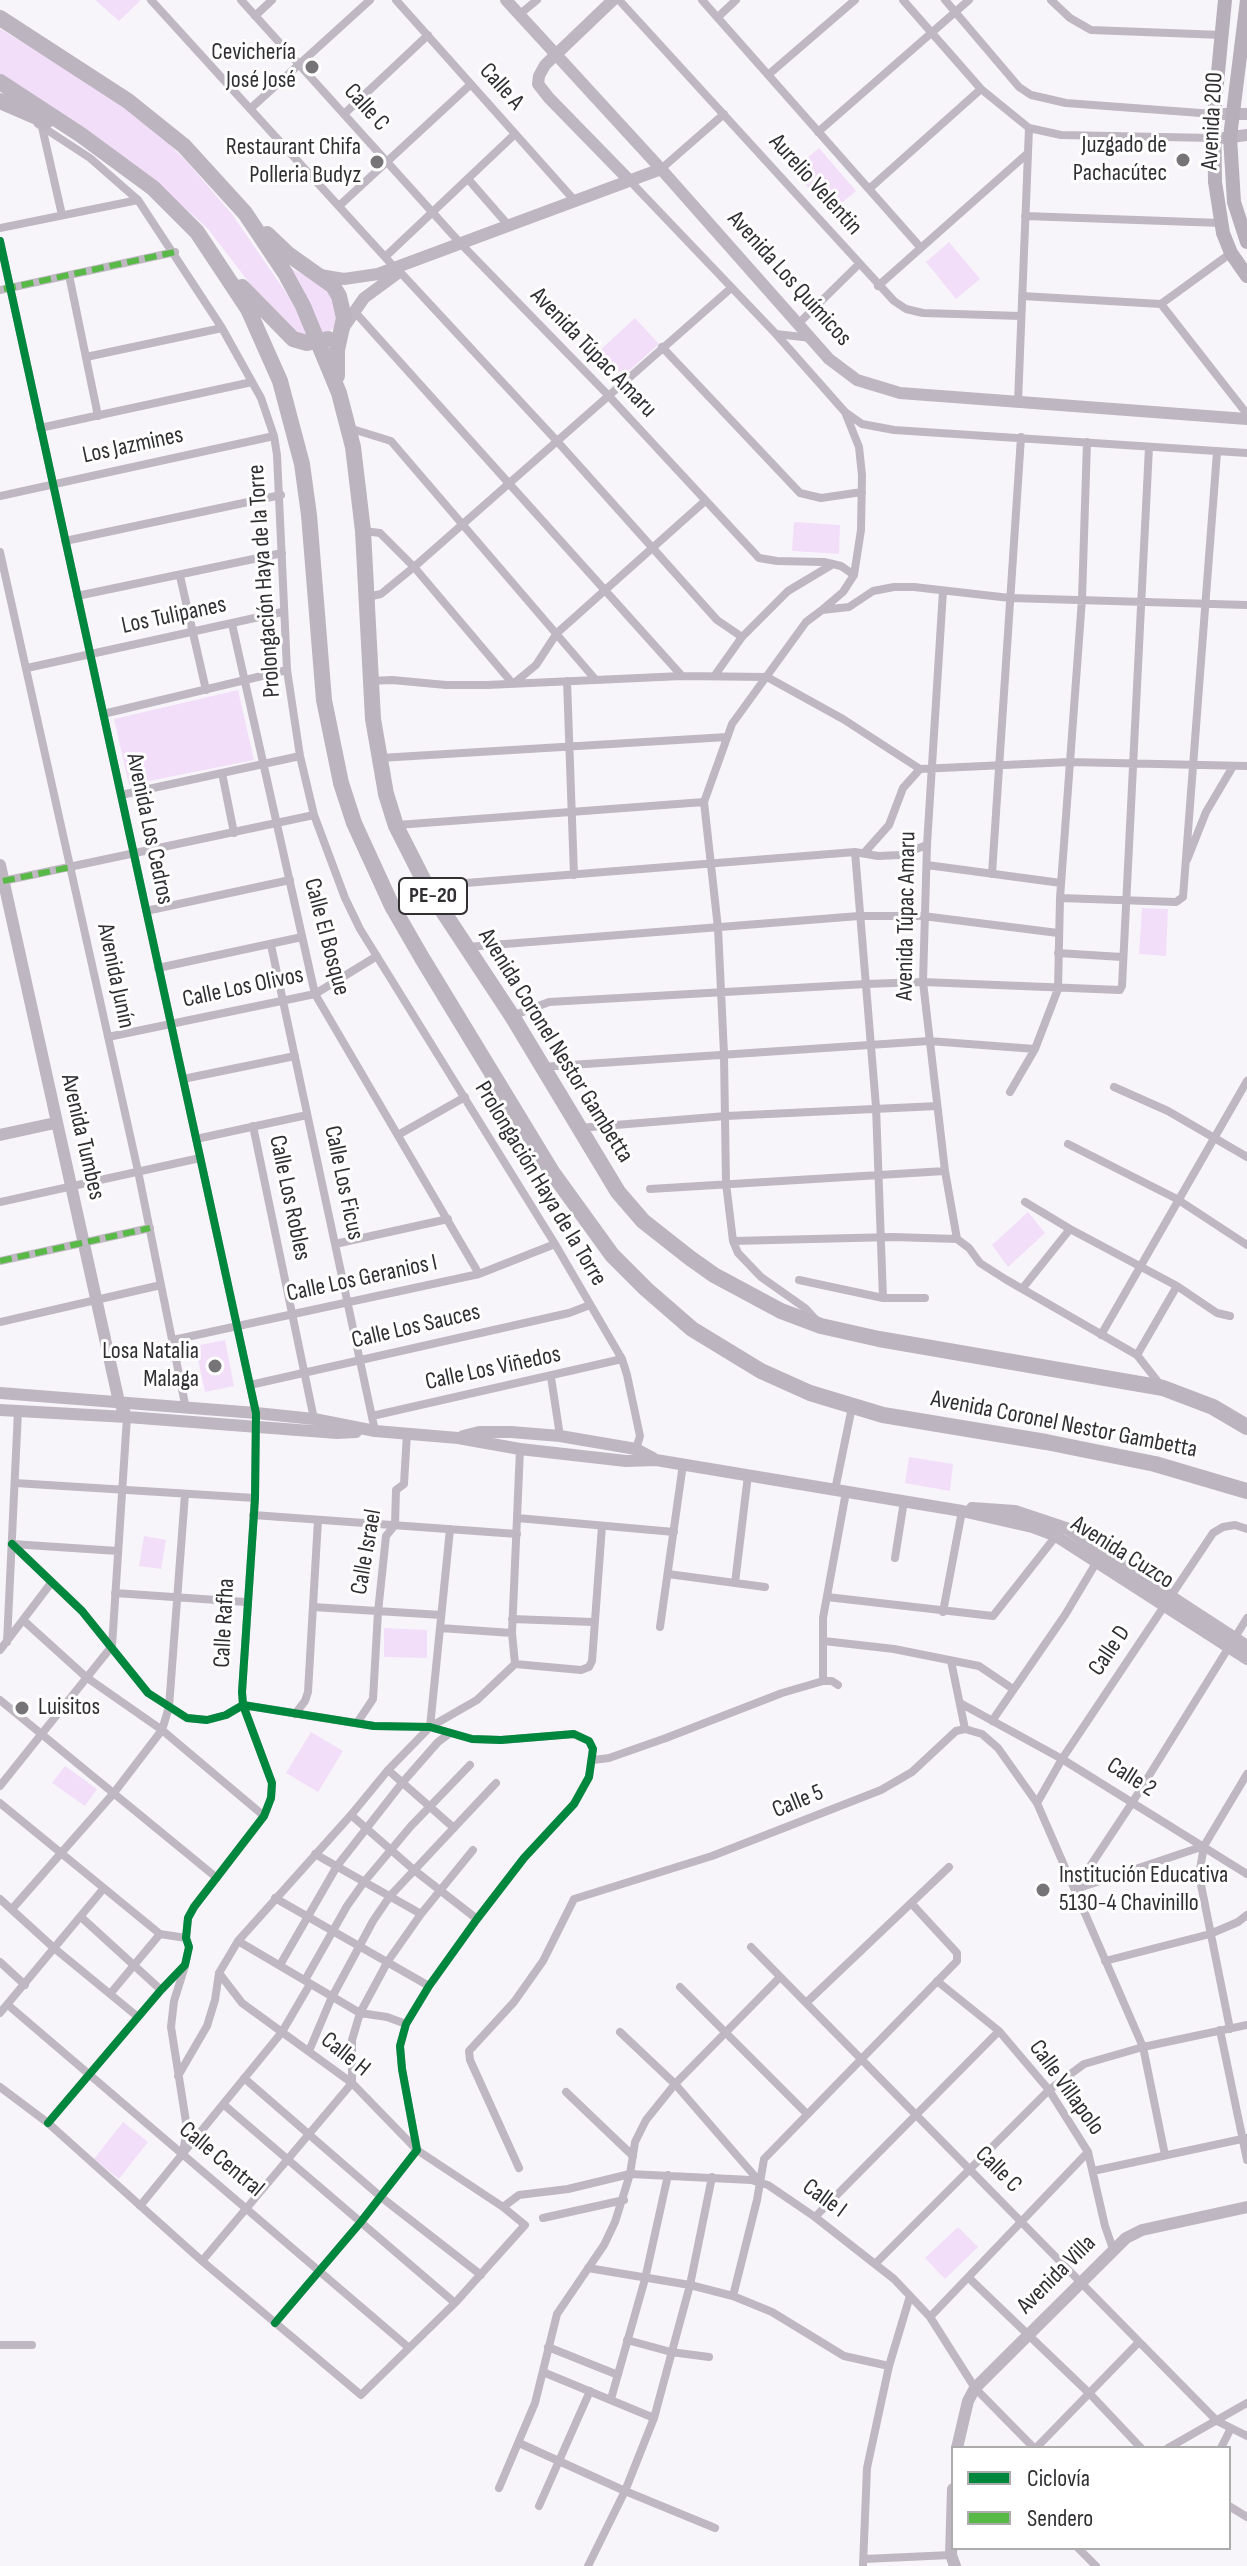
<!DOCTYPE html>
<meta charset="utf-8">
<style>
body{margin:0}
#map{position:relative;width:1247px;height:2566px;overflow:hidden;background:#f8f5fa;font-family:"Sofia Sans Condensed",sans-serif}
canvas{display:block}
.legend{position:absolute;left:951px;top:2446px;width:280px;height:104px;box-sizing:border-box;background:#fff;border:2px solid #adacad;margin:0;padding:10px 14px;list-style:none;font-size:24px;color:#312f32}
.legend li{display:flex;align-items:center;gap:16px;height:40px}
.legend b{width:40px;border:2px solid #adacad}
</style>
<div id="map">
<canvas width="1247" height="2566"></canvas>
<ul class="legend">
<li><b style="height:10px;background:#00873e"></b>Ciclovía</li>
<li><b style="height:10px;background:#58b947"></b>Sendero</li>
</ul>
</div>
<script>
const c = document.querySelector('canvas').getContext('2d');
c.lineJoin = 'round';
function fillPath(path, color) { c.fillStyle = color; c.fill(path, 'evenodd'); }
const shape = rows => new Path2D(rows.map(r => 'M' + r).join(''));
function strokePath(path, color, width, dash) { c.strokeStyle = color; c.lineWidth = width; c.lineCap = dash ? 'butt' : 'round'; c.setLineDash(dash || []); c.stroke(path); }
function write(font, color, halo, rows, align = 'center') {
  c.font = font + ' "Sofia Sans Condensed",sans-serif'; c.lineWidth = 6; c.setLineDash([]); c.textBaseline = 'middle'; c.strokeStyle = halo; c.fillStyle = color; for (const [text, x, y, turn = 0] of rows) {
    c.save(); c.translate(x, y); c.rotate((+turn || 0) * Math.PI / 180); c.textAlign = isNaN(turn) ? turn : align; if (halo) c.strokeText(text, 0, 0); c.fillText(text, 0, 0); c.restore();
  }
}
fillPath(shape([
 [95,0,139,0,140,1,119,21],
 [0,29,84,78,154,129,187,162,232,214,289,297,312,338,301,337,281,324,208,229,195,217,103,141,0,78],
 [819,148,856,191,830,213,793,170],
 [949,242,980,279,956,299,926,262],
 [279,257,294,270,323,283,338,304,335,327,331,330,321,334],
 [635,318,659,344,623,376,598,352],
 [794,522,840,525,839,554,792,551],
 [238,690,254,760,129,785,114,719],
 [1142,908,1168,909,1166,956,1139,954],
 [1028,1212,1045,1233,1008,1267,992,1245],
 [225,1340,234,1386,205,1392,195,1346],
 [909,1457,953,1464,950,1491,905,1483],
 [144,1536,166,1540,161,1569,139,1566],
 [384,1628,427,1630,427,1658,384,1657],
 [311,1732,343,1751,318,1792,286,1773],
 [65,1766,97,1789,85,1806,52,1783],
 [123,2122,148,2142,119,2179,94,2159],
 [958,2227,978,2247,945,2279,925,2258]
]), '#f2def9');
strokePath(shape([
 [151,0,395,268],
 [241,0,461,244,607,394,759,558,777,561,824,562,841,566,854,575],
 [396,0,575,201],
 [619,0,894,301,906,309,923,313,1021,316],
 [702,0,921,248],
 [903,0,981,89,1029,128,1061,135,1213,138],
 [945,0,1019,87,1031,95,1066,103,1214,114],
 [1051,0,1070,18,1091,30,1222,35],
 [520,14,537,0],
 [255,16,272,0],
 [718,17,736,0],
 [768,75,855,0],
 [250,109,370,0],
 [344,114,428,35],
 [38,124,90,158,138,200,222,328,261,398,274,436,277,455,287,670,300,756,314,815,345,898,360,929,555,1244,622,1359,627,1375,640,1436,636,1449],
 [42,127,62,215],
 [818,132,969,0],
 [661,169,724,114],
 [468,179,509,226],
 [630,181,776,334,811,338],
 [869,189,981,89],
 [339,206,471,84],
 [1025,216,1221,223],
 [0,228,138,200],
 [0,241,256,1413,255,1498,242,1692,243,1705,272,1783,271,1798,264,1816,194,1907,188,1918,186,1938,189,1947,185,1965,161,1990,48,2123],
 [385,257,515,134],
 [400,272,556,440,717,620,742,637],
 [69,275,98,416],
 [878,286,1028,153],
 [0,290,175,252],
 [1022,296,1161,304,1231,253],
 [1161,304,1247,414],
 [354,311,682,676],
 [798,324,859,264],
 [776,334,845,412,859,447,862,475,861,530,854,575,843,592,823,609],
 [662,347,800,493,821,498,862,492],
 [86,357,222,328],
 [1018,402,1029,128],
 [845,412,862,424,894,430,1247,453],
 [40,428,252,382],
 [349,428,391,441,595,679],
 [0,496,274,436],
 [364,531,380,533,414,567,513,684,536,665,557,633,705,501],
 [65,541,281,495],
 [0,552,138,1171,186,1409],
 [180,576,206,690],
 [943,591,927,845,923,982,945,1171,957,1239],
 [77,596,282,553],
 [367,597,381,594,414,567,730,289],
 [232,624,315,994,479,1274],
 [27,668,282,612],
 [715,675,742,637,788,591,833,564],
 [370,681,392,680,446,685,487,685,682,676,767,677,843,719,920,769],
 [567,681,574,875],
 [103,714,287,670],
 [380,758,727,737],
 [222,773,234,833],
 [121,795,300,756],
 [397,825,704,802],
 [855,852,876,1107,883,1298],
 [864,853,889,825,903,788,920,769,1069,762,1247,766],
 [1187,860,1206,812,1232,768],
 [927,865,1061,883],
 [992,874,1021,437],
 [3,881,314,815],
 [428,886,855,852,878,856,900,855,927,845],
 [1060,898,1176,902,1183,897,1217,452],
 [146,911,290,880],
 [271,945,375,1431],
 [467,947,859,916,923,916,1058,933],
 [1058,953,1122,957],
 [158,968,302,937],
 [512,1016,549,1002,866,984,923,982,1120,990,1122,986,1149,447],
 [108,1037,315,994,377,956],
 [541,1067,929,1041,1035,1049],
 [183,1079,295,1056],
 [1114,1087,1168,1111,1247,1157],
 [1010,1092,1035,1049,1058,989,1060,898,1082,599,1087,442],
 [253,1126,314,1419],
 [579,1128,726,1116,937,1106],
 [398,1135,465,1097],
 [196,1139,307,1115],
 [1068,1144,1177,1199,1247,1245],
 [650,1189,945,1171],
 [0,1202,200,1158],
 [1025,1202,1070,1229,1177,1286,1217,1313,1230,1316],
 [733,1241,893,1237,957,1239,969,1248,980,1263,1005,1279,1137,1355,1162,1387],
 [335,1244,448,1219],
 [0,1261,150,1228],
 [799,1280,883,1298,925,1298],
 [1022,1289,1070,1229],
 [817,1321,805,1308,761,1277,738,1253,733,1241,726,1183,724,1054,718,928,704,802,732,724,806,622,822,610,849,607,873,591,894,587,914,587,1010,598,1247,605],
 [0,1322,161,1285],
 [1101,1335,1247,1081],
 [173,1340,479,1274,555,1244],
 [1137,1355,1177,1286],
 [551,1377,560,1436],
 [250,1385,569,1313,590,1305],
 [372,1416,622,1359],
 [15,1483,255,1498],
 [835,1490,852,1407],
 [253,1515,517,1534],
 [517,1518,674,1532],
 [12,1544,82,1611,148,1693,187,1718,207,1720,226,1715,243,1705,374,1726,430,1727,472,1739,501,1740,574,1734,589,1741,593,1749,589,1777,574,1804,524,1858,477,1919,429,1986,406,2024,400,2046,402,2069,417,2150,360,2223,275,2323],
 [12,1544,118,1551],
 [895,1558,904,1501],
 [668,1574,765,1587],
 [735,1583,748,1475],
 [115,1593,246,1602],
 [827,1597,993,1616,1056,1536],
 [313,1607,441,1615],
 [943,1612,962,1511],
 [512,1619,593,1622],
 [23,1620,86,1677,162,1730,264,1816],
 [660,1627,683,1464],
 [440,1628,512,1633],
 [824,1641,894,1649,979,1666,1013,1689],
 [7,1642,18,1411],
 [0,1650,51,1583],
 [951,1661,965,1729],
 [515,1664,581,1670,589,1667,592,1661,602,1526],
 [515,1664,512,1633,520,1449],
 [823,1681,823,1618,846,1492],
 [0,1700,217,1878],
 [960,1703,1062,1759,1247,1874],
 [295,1714,305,1701,308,1692,318,1520],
 [992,1721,1065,1615,1099,1558],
 [357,1723,373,1699,378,1612,386,1536,395,1525,396,1490,404,1484,407,1433],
 [430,1727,450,1529],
 [593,1760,609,1758,666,1738,782,1693,823,1681,832,1681,838,1685],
 [388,1770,454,1828],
 [0,1786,112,1646,127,1417],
 [0,1803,160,1934,186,1938],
 [1037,1803,1062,1759,1213,1533,1223,1527,1235,1525,1247,1529],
 [351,1815,414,1870,477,1919],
 [1204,1846,1199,1875,1230,2029],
 [315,1854,421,1914],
 [1075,1889,1132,1803,1247,1618],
 [1076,1889,1204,1846,1247,1774],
 [275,1898,429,1986],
 [0,1899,54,1948,138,2017],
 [12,1909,113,1794,162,1730,169,1707,185,1494],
 [81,1917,161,1990],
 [238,1941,360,2013,387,2017,406,2024],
 [751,1947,1217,2421,1247,2436],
 [1105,1961,1210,1934,1238,1922,1247,1915],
 [0,1962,25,1985],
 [280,1965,337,1866,402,1783,438,1742,450,1733],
 [305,1980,347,1906,364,1882,411,1826,470,1765],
 [937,1981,999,2031,1049,2090,1088,2152,1105,2226,1113,2249],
 [680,1987,807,2114],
 [110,1994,160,1934],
 [806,2003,949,1867],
 [8,2005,408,2347],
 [0,2013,104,1888],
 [1220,2030,1247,2160],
 [620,2032,675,2084,759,2181],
 [309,2051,331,1999,373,1921,390,1896,496,1783],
 [178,2076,207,2026,215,2000,219,1973,238,1941,351,1815,388,1770,430,1727,477,1700,515,1664],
 [244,2078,381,2197,481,2275],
 [0,2087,48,2123,202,2261,361,2395,455,2303,525,2225,503,2207,417,2150,352,2083,242,2003,219,1973],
 [566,2092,633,2156],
 [223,2104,455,2303],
 [183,2153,187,2128,171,2027,174,2001,185,1966],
 [519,2168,470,2060,469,2051,514,2002,543,1961,574,1899,712,1856,881,1790,912,1772,956,1731,965,1729,982,1734,998,1748,1037,1803,1143,2047,1165,2155],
 [1093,2171,1247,2138],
 [140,2206,282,2032,310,1984],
 [503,2207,519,2195,568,2189,630,2174,751,2180,768,2185,815,2217,894,2279,930,2317,975,2388,1034,2448],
 [815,2217,999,2031],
 [543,2218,624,2200],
 [202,2261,352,2083,352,2040,360,2013,388,1961,421,1914,473,1850],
 [876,2263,1049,2090,1084,2064,1143,2047,1247,2025],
 [588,2268,690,2285,733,2296,772,2312,844,2356,889,2366],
 [969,2278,1090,2394,1141,2448],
 [733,2296,757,2200,764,2159,957,1961,957,1953,911,1903],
 [930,2317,1088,2152],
 [627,2340,671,2352,709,2357],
 [0,2345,32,2345],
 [548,2347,618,2375],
 [543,2372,654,2418],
 [611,2399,645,2279,668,2175],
 [519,2443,625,2491,715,2528],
 [1036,2448,1139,2342],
 [1168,2448,1247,2403],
 [1221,2448,1231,2428],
 [499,2488,535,2403,557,2314,604,2245,615,2222,630,2174,635,2142,646,2120,675,2084,780,1977],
 [539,2506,590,2391],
 [1229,2506,1247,2517],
 [1078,2548,1096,2566],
 [864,2559,951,2555],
 [588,2566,625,2491,654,2418,690,2285,712,2177],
 [863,2566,867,2468,889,2366,910,2296]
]), '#bfb7c2', 8);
strokePath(shape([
 [506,0,661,169,829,359,857,380,900,393,1247,419],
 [613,0,545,65,539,76,538,84,549,98,630,181],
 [1214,114,1247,114],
 [1224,138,1247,135],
 [320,275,344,279,378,274,661,169],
 [344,327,364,298,398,273],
 [0,865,119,1402,127,1417],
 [0,1135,55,1123],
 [0,1393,256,1413,314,1419,375,1431,458,1438,520,1449,626,1461,656,1460,962,1511,1032,1527,1056,1536,1247,1659],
 [0,1410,127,1417,337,1433,356,1432],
 [463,1436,479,1432,511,1432,560,1436,636,1449,653,1458],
 [972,1508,1015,1511,1066,1528,1247,1646],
 [957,2448,968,2401,975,2388,1126,2238,1142,2230,1247,2207],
 [953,2489,951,2555,955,2566]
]), '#beb6c1', 12);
strokePath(shape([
 [1225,0,1214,114,1215,182,1223,233,1231,253,1247,276],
 [1247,0,1230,137,1234,202,1247,242]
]), '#b7afba', 14);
strokePath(shape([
 [0,18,128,101,184,146,245,213,285,273,303,306,339,393,353,447,363,531,373,719,386,794,396,826,427,887,512,1016,618,1192,643,1221,690,1258,714,1275,781,1311,821,1326,879,1339,1163,1388,1213,1407,1247,1427],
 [0,82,81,135,153,188,197,232,248,309,280,381,302,464,309,515,324,700,341,783,354,823,392,906,422,958,552,1172,612,1255,646,1289,692,1329,761,1371,810,1393,883,1415,1046,1442,1155,1464,1247,1491],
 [0,101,46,121],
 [267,234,288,254,333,286,339,296,344,318,337,350,337,376],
 [242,287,293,339,307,343,328,339]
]), '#bcb4be', 16);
strokePath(shape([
 [4,289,175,252],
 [3,881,71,867],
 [0,1261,150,1228]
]), '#58b947', 6, [12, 6]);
strokePath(shape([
 [0,241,256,1413,255,1498,242,1692,243,1705,272,1783,271,1798,264,1816,194,1907,188,1918,186,1938,189,1947,185,1965,161,1990,48,2123],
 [12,1544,82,1611,148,1693,187,1718,207,1720,226,1715,243,1705,374,1726,430,1727,472,1739,501,1740,574,1734,589,1741,593,1749,589,1777,574,1804,524,1858,477,1919,429,1986,406,2024,400,2046,402,2069,417,2150,360,2223,275,2323]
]), '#00873e', 8);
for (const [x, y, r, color] of [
 [312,67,8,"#777478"],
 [1183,160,8,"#777478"],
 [377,162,8,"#777478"],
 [215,1366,8,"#777478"],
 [22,1708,8,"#777478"],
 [1043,1890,8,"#777478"]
]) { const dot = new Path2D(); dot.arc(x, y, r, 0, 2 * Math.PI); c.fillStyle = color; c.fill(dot); strokePath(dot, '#fff', 3); }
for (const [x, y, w] of [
 [433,896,68]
]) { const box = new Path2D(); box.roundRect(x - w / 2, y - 18, w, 36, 6); c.fillStyle = '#fff'; c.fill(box); strokePath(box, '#312f32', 2); }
write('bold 22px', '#312f32', null, [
 ["PE-20",433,896]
]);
write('24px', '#312f32', '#fff', [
 ["Cevichería",296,53],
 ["José José",296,81],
 ["Juzgado de",1167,146],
 ["Pachacútec",1167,174],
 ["Restaurant Chifa",361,148],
 ["Polleria Budyz",361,176],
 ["Losa Natalia",199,1352],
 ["Malaga",199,1380],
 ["Luisitos",38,1708,"left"],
 ["Institución Educativa",1059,1876,"left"],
 ["5130-4 Chavinillo",1059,1904,"left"]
], 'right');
write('24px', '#312f32', '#fff', [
 ["Calle A",501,87,48],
 ["Calle C",366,108,48],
 ["Avenida 200",1213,121,-87],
 ["Aurelio Velentin",815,185,48],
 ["Avenida Los Químicos",789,279,48],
 ["Avenida Túpac Amaru",593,353,46],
 ["Los Jazmines",133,446,-12],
 ["Prolongación Haya de la Torre",265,581,-94],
 ["Los Tulipanes",174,616,-12],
 ["Avenida Los Cedros",149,829,78],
 ["Avenida Túpac Amaru",907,916,-89],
 ["Calle El Bosque",326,937,75],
 ["Avenida Junín",115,976,78],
 ["Calle Los Olivos",243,988,-12],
 ["Avenida Coronel Nestor Gambetta",555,1046,58],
 ["Avenida Tumbes",82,1137,77],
 ["Calle Los Ficus",343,1183,78],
 ["Prolongación Haya de la Torre",540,1184,59],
 ["Calle Los Robles",289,1198,78],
 ["Calle Los Geranios I",362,1279,-12],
 ["Calle Los Sauces",416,1327,-13],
 ["Calle Los Viñedos",493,1369,-12],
 ["Avenida Coronel Nestor Gambetta",1064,1425,11],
 ["Calle Israel",367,1552,-80],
 ["Avenida Cuzco",1122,1553,32],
 ["Calle Rafha",225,1623,-87],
 ["Calle D",1110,1651,-56],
 ["Calle 2",1131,1778,32],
 ["Calle 5",798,1802,-22],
 ["Calle H",345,2055,39],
 ["Calle Villapolo",1066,2088,54],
 ["Calle Central",221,2160,40],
 ["Calle C",998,2170,45],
 ["Calle I",824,2199,36],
 ["Avenida Villa",1057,2275,-45]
]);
</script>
